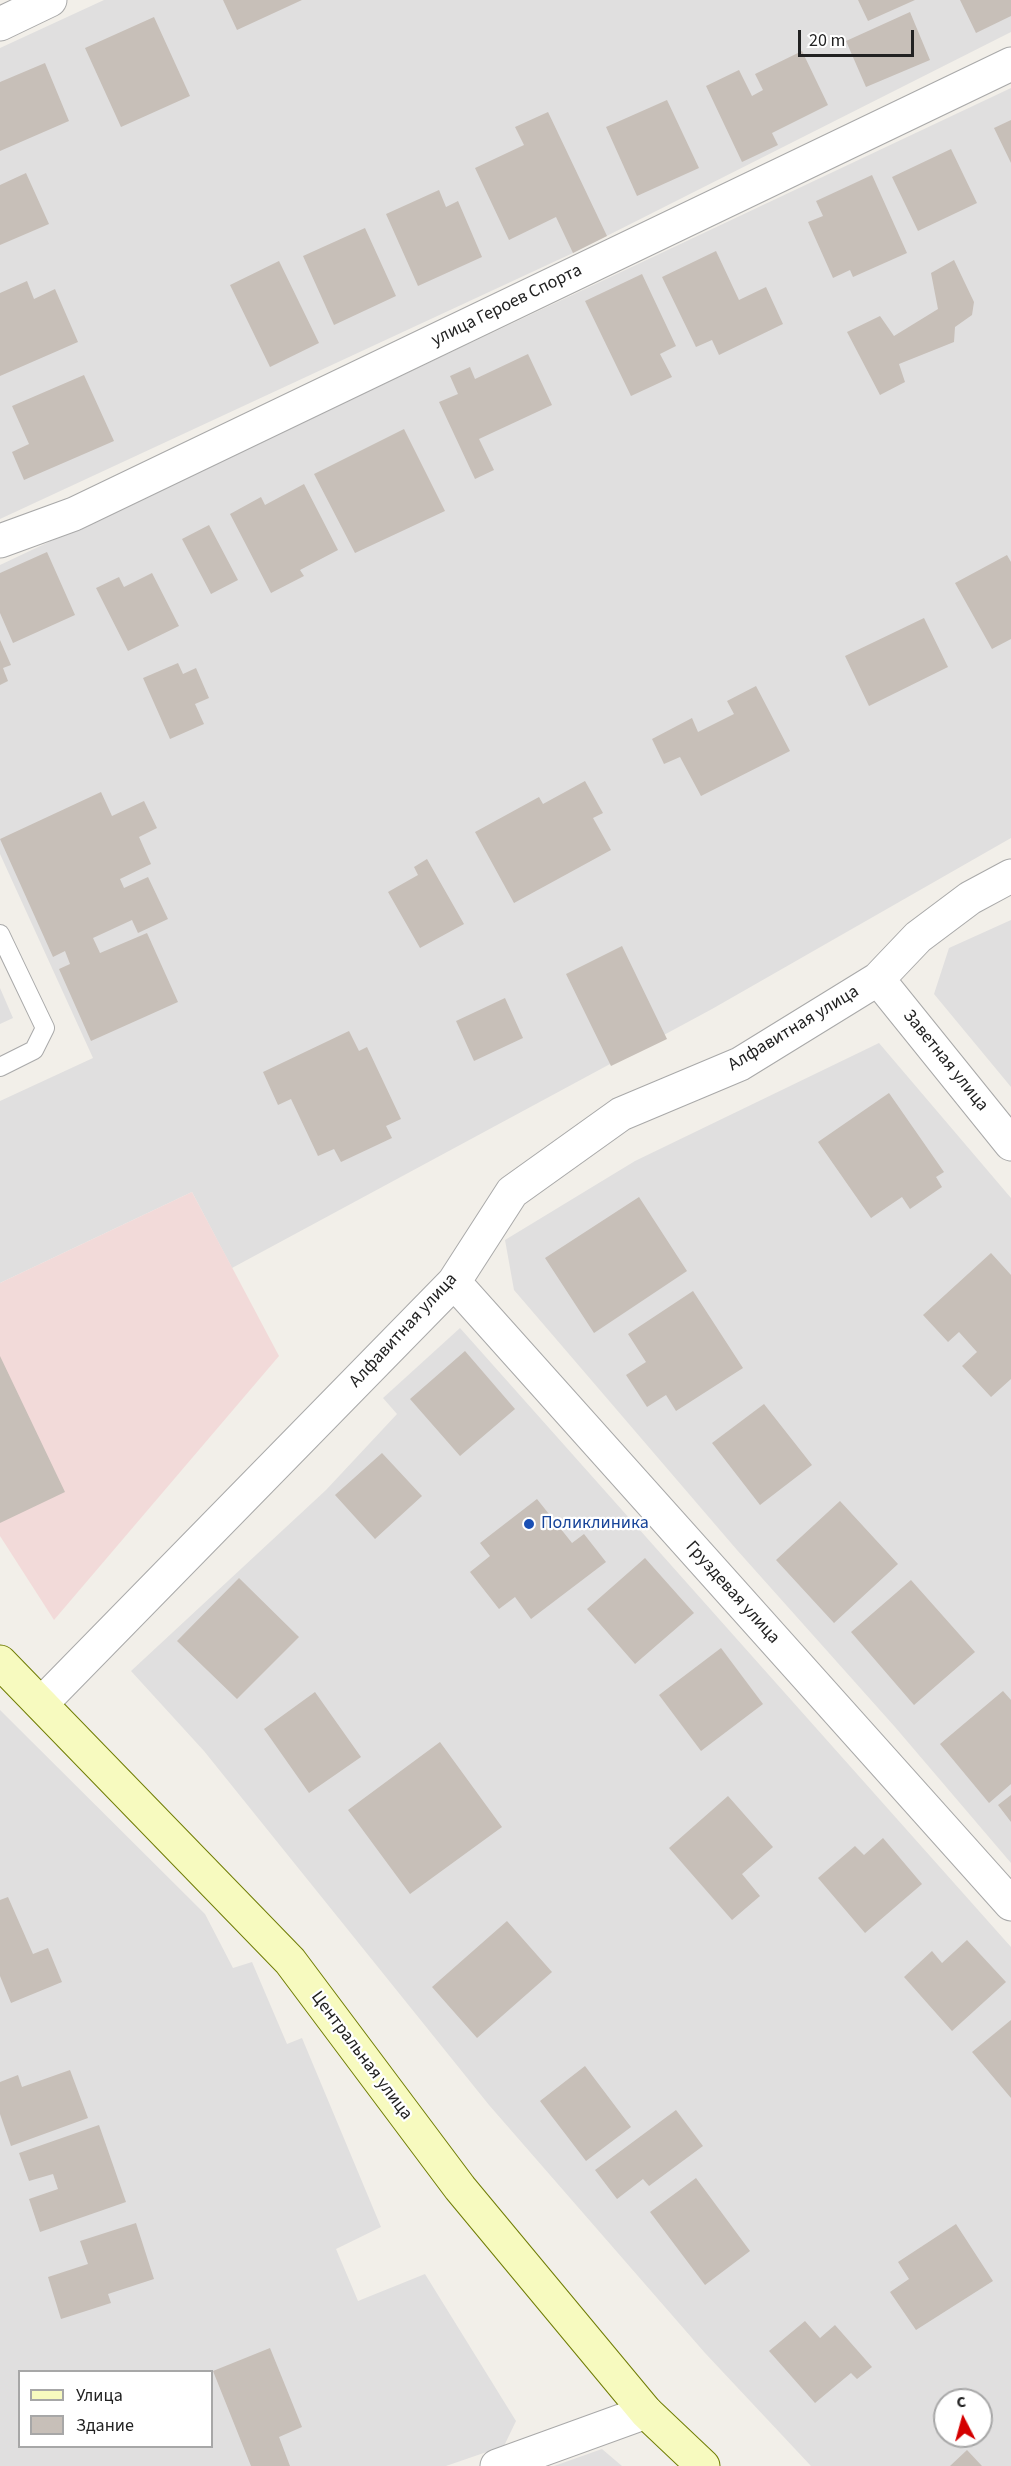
<!DOCTYPE html>
<meta charset="utf-8">
<style>
body{margin:0}
#map{position:relative;width:1011px;height:2466px;overflow:hidden;background:#f2efe9;font-family:"Source Sans 3",sans-serif}
canvas{display:block}
.legend{position:absolute;left:18px;top:2370px;width:195px;height:78px;box-sizing:border-box;background:#fff;border:2px solid #a7a7a7;margin:0;padding:8px 10px;list-style:none;font-size:18px;color:#222}
.legend li{display:flex;align-items:center;gap:12px;height:30px}
.legend b{width:30px;border:2px solid #a7a7a7}
.north{position:absolute;left:933px;top:2388px;width:60px;height:60px;box-sizing:border-box;background:#fff;border:2px solid #a7a7a7;border-radius:50%;rotate:354deg;font-size:16px;font-weight:700;line-height:24px;text-align:center;color:#222}
.north::after{content:'';display:block;margin:auto;width:21px;height:27px;background:#d40000;clip-path:polygon(50% 0,100% 100%,50% 72%,0 100%)}
.scale{position:absolute;left:798px;top:30px;width:116px;height:27px;box-sizing:border-box;border:3px solid #222;border-top:0;padding-left:8px;font-size:18px;line-height:21px;white-space:nowrap;color:#222;-webkit-text-stroke:4px #fff;paint-order:stroke}
</style>
<div id="map">
<canvas width="1011" height="2466"></canvas>
<ul class="legend">
<li><b style="height:8px;background:#f7fabf"></b>Улица</li>
<li><b style="height:16px;background:#c7bfb8"></b>Здание</li>
</ul>
<div class="north">С</div>
<div class="scale">20 m</div>
</div>
<script>
const ctx = document.querySelector('canvas').getContext('2d');
ctx.lineJoin = 'round';
function fill(path, color) {
  ctx.fillStyle = color;
  ctx.fill(path, 'evenodd');
}
function trace(path, color, width, dash) {
  ctx.strokeStyle = color;
  ctx.lineWidth = width;
  ctx.lineCap = dash ? 'butt' : 'round';
  ctx.setLineDash(dash || []);
  ctx.stroke(path);
}
function label(font, color, halo, rows, align = 'center') {
  ctx.font = font + ' "Source Sans 3",sans-serif';
  ctx.lineWidth = 4.5;
  ctx.setLineDash([]);
  ctx.textBaseline = 'middle';
  ctx.strokeStyle = halo;
  ctx.fillStyle = color;
  for (const [text, x, y, turn = 0] of rows) {
    ctx.save();
    ctx.translate(x, y);
    ctx.rotate((+turn || 0) * Math.PI / 180);
    ctx.textAlign = isNaN(turn) ? turn : align;
    if (halo) ctx.strokeText(text, 0, 0);
    ctx.fillText(text, 0, 0);
    ctx.restore();
  }
}
fill(new Path2D(`
 M104,0h907v32l-438,221 -573,266v-471z
 M1011,88v750l-299,171 -480,259 -40,-76 -192,91v-182l93,-43 -93,-204v-289z
 M1011,920v167l-77,-93 15,-46z
 M0,988l13,30 -13,6z
 M879,1043l132,155v665l-116,-136 -158,-177 -223,-260 -9,-50 130,-79z
 M460,1328l551,619v519h-200l-106,-113 -216,-248 -285,-354 -73,-80 195,-181 71,-76 -14,-16zM945,2400h36v36h-36z
 M0,1710l205,204 28,54 19,-6 35,82 15,-6 79,189 -45,22 22,52 67,-27 91,147 -12,25 -58,20h-446zM20,2372h192v74h-192z
 M602,2449l20,17h-68z`), '#e0dfdf');
fill(new Path2D(`
 M192,1192l87,164 -225,264 -54,-84v-253z`), '#f2dad9');
fill(new Path2D(`
 M223,0h79l-65,30z
 M858,0h57l-47,21z
 M960,0h51v16l-35,17z
 M910,12l20,48 -64,27 -20,-46z
 M154,17l36,79 -69,31 -36,-79z
 M802,51l26,54 -56,28 6,12 -36,17 -36,-76 33,-16 13,26 11,-6 -8,-16z
 M45,63l24,58 -69,30v-69z
 M667,100l32,68 -62,28 -31,-69z
 M548,112l59,124 -34,17 -17,-36 -47,23 -34,-72 49,-23 -9,-18z
 M1011,120v43l-17,-35z
 M951,149l26,54 -59,28 -26,-54z
 M26,173l23,51 -49,21v-60z
 M872,175l35,78 -54,24 -3,-7 -17,8 -25,-56 15,-6 -7,-15z
 M439,190l7,17 12,-6 24,56 -64,29 -32,-72z
 M365,228l31,68 -62,29 -31,-69z
 M716,251l23,49 27,-13 17,37 -64,31 -7,-15 -16,7 -34,-70z
 M954,260l20,42 -2,13 -17,12 -1,15 -55,22 6,18 -25,13 -33,-63 33,-16 14,20 44,-27 -7,-36z
 M279,261l40,82 -49,24 -40,-82z
 M642,274l34,72 -16,8 12,23 -41,19 -46,-95z
 M27,281l7,18 21,-10 23,53 -78,34v-83z
 M528,354l24,51 -73,34 15,31 -19,9 -36,-77 19,-8 -8,-18 20,-9 5,12z
 M84,375l30,66 -90,39 -12,-28 17,-8 -17,-38z
 M404,429l41,82 -90,42 -41,-79z
 M304,484l34,66 -38,20 4,6 -33,17 -41,-79 31,-17 4,8z
 M209,525l29,55 -27,14 -29,-55z
 M47,552l28,63 -62,28 -13,-30v-40z
 M1007,555l4,7v77l-19,10 -37,-66z
 M152,573l27,53 -51,25 -32,-63 23,-11 5,10z
 M924,618l24,49 -79,39 -24,-50z
 M0,640l11,25 -8,3 5,13 -8,4z
 M178,663l5,11 13,-6 13,30 -14,6 9,20 -34,15 -27,-61z
 M756,686l34,65 -89,45 -21,-39 -16,7 -12,-25 40,-21 6,14 36,-18 -7,-13z
 M585,781l18,32 -10,5 18,32 -97,53 -39,-71 64,-35 4,7z
 M101,792l11,24 32,-15 13,27 -18,9 12,27 -31,15 4,9 24,-11 20,42 -30,14 -6,-13 -39,18 7,15 47,-20 31,69 -87,39 -32,-72 11,-5 -5,-13 -12,6 -53,-118z
 M427,859l37,65 -44,24 -32,-56 30,-17 -4,-8z
 M622,946l45,93 -56,27 -45,-92z
 M505,998l18,40 -49,23 -18,-40z
 M349,1031l10,20 8,-4 34,72 -15,7 6,12 -51,24 -7,-13 -16,7 -27,-57 -13,6 -15,-33z
 M889,1093l55,79 -8,5 6,10 -32,22 -8,-12 -31,21 -53,-76z
 M639,1197l48,74 -93,62 -49,-75z
 M991,1253l20,22v104l-20,18 -29,-31 15,-14 -18,-20 -11,10 -25,-27z
 M693,1291l50,77 -67,43 -10,-16 -19,12 -21,-32 20,-13 -18,-28z
 M465,1351l50,58 -55,47 -50,-57z
 M0,1356l65,136 -65,31z
 M764,1404l48,61 -52,40 -48,-62z
 M382,1453l40,43 -47,43 -40,-44z
 M537,1499l35,44 12,-9 22,28 -75,57 -16,-22 -16,12 -29,-37 20,-16 -10,-13z
 M840,1501l58,63 -64,59 -58,-63z
 M645,1558l49,55 -59,51 -48,-55z
 M239,1578l60,59 -62,62 -60,-58z
 M911,1580l64,72 -61,53 -63,-73z
 M721,1648l42,56 -62,47 -42,-56z
 M1003,1691l8,9v84l-22,19 -49,-59z
 M315,1692l46,65 -52,36 -45,-64z
 M440,1742l62,85 -92,67 -62,-84z
 M1011,1795v27l-13,-17z
 M728,1796l45,51 -31,27 18,22 -28,24 -63,-72z
 M883,1838l39,46 -57,49 -47,-55 37,-32 9,9z
 M8,1897l25,57 15,-6 14,34 -51,21 -11,-27v-76z
 M507,1921l45,51 -75,66 -45,-51z
 M967,1940l39,42 -54,49 -48,-54 28,-26 10,12z
 M1011,2020v78l-39,-46z
 M585,2066l46,61 -45,34 -46,-60z
 M70,2070l18,48 -77,28 -11,-32v-32l18,-7 4,12z
 M676,2110l27,36 -54,40 -6,-7 -26,20 -22,-29z
 M99,2125l27,77 -86,30 -11,-33 29,-10 -5,-15 -24,7 -10,-28z
 M696,2178l54,73 -45,34 -55,-73z
 M136,2223l18,56 -46,15 3,9 -50,16 -13,-42 40,-13 -8,-23z
 M956,2224l37,57 -77,49 -26,-38 19,-13 -11,-17z
 M805,2321l15,17 15,-13 37,42 -15,12 -6,-6 -36,30 -46,-52z
 M270,2348l32,79 -23,10 11,29h-39l-38,-95z
 M967,2450l15,16h-32z`), '#c7bfb8');
const lane = new Path2D(`
 M0,934l45,94 -11,22 -34,17`);
const street = new Path2D(`
 M0,24l50,-24
 M0,541l74,-27 937,-450
 M878,979l133,165
 M454,1282l557,622
 M42,1703l412,-421 58,-90 109,-78 119,-50 138,-85 40,-42 52,-39 41,-22
 M497,2466l149,-54`);
const secondary = new Path2D(`
 M0,1662l290,299 170,227 186,224 57,54`);
trace(lane, '#a9a9a9', 20);
trace(street, '#a9a9a9', 35);
trace(secondary, '#707d05', 35);
trace(lane, '#fff', 18);
trace(street, '#fff', 33);
trace(secondary, '#f7fabf', 33);
for (const [x, y, r, color] of [
 [529,1524,6,"#1a4fb4"]
]) {
  const dot = new Path2D();
  dot.arc(x, y, r, 0, 2 * Math.PI);
  ctx.fillStyle = color;
  ctx.fill(dot);
  trace(dot, '#fff', 2);
}
label('18px', '#222', '#fff', [
 ["улица Героев Спорта",507,306,-26],
 ["Алфавитная улица",794,1029,-31],
 ["Заветная улица",945,1061,51],
 ["Алфавитная улица",404,1331,-47],
 ["Груздевая улица",732,1593,48],
 ["Центральная улица",361,2056,53]
]);
label('18px', '#164399', '#fff', [
 ["Поликлиника",541,1524]
], 'left');
</script>
